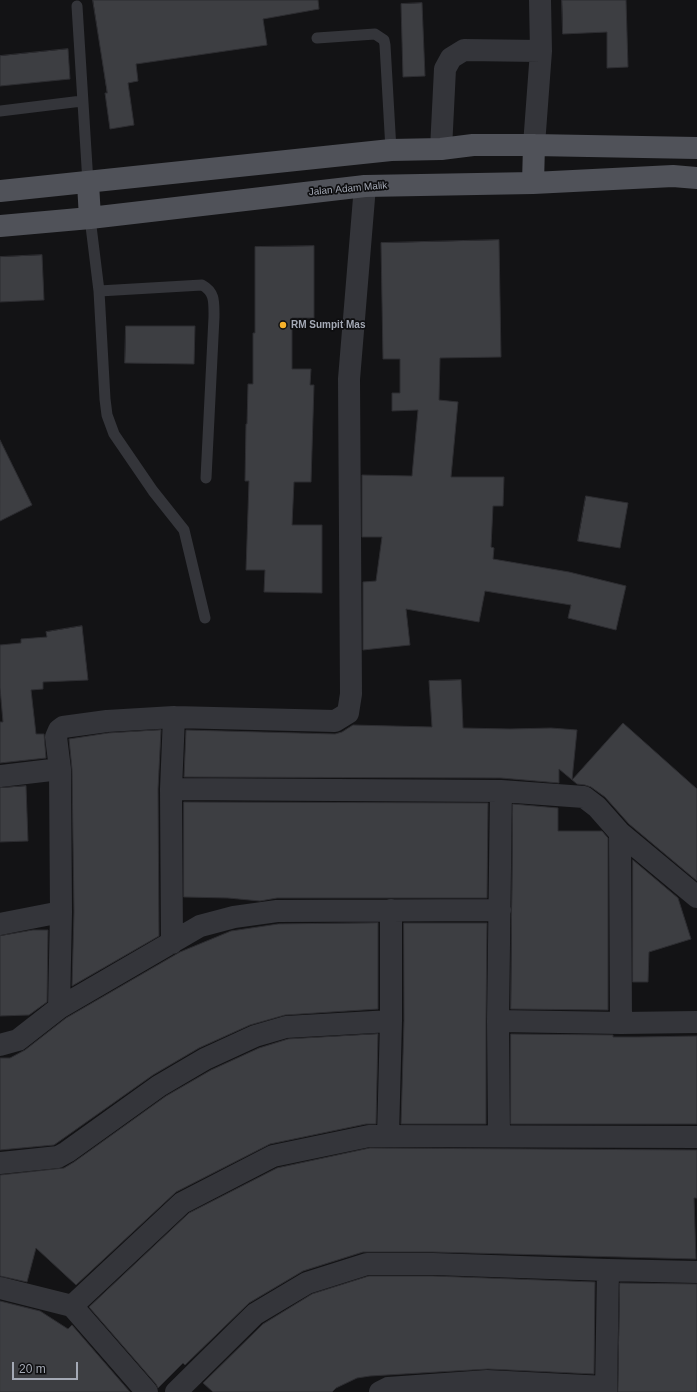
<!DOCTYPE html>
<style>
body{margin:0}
#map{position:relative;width:697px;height:1392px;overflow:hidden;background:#131315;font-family:Arial,sans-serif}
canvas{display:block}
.scale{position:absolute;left:12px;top:1362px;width:66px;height:18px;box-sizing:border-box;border:2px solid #a4a9b5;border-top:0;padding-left:5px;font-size:12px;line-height:14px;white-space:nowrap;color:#a4a9b5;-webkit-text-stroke:3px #0e0e10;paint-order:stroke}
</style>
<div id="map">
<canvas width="697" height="1392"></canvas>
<div class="scale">20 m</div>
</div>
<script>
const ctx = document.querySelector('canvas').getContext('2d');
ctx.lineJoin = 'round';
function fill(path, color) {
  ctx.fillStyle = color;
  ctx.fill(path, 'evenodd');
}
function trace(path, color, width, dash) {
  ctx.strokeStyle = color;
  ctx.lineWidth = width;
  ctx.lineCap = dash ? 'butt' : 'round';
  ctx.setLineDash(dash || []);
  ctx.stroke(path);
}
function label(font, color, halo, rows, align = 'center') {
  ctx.font = font + ' Arial,sans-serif';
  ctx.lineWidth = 3.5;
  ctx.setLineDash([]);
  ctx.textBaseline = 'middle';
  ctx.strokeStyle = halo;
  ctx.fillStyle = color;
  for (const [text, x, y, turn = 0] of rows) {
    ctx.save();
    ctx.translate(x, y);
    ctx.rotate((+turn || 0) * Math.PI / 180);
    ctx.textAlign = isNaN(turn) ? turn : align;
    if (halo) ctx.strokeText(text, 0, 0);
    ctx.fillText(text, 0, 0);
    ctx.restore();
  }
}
const building = new Path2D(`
 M93,0h225l1,9 -56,10 4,26 -131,19 2,17 -10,2 6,42 -24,4 -5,-36h2z
 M562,0h64l2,67 -21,1v-36l-44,2z
 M422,3l3,73 -22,1 -2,-73z
 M68,49l2,30 -70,7v-30z
 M499,240l2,117 -61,1 -1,42 19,2 -7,75h53l-1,29h-10l-2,41 3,1 -1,11 76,13 57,14 -10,44 -48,-12 3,-13 -86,-14 -6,31 -73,-13 4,36 -47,5v-68l13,-1 6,-44h-20v-62l50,1 6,-66 -26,1v-18h8v-34h-17l-2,-116z
 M314,246v72h-22v51h19l-1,16h4l-3,97h-17l-2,43h30v68l-58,-1 1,-22h-19l3,-89h-4l1,-57h1l1,-40h5v-51h2v-86z
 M42,255l2,45 -44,2v-45z
 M126,326h69l-1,38 -69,-1z
 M0,440l32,65 -32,16z
 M586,496l42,7 -8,45 -42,-7z
 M82,626l6,54 -45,2v7l-12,1 5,44h8l2,24 -46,5v-41h3l-3,-34v-43l21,-2v-4l26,-2 -1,-5z
 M461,680l2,48 47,1 41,-1 26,2 -5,50 51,-57 74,66v92l-68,-57 -24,-27 -14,-10 -6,-2 -8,-1 -18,-15v14l-58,-5 -317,-1 2,-47 149,4 7,-2 11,-7 79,2 -3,-46z
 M161,730l-3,59 1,147 -87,50 2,-74 -2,-143 -3,-30 39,-6z
 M26,786l2,55 -28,1v-54z
 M184,802l304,1 -1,95h-210l-17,3 -32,-3 -44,-1z
 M513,804l45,4v23h44l6,7v172l-97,-1z
 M633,860l45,38 13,41 -42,13 -1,30h-15z
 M378,923v86l-93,6 -35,10 -51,23 -46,27 -99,70 -54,5v-92h10l15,-8 41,-32 114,-66 51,-21 47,-7z
 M404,923h83l-1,98v103h-85l3,-103z
 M33,930h15l-1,72 -18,13 -29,1v-80z
 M378,1034l-2,90h-10l-96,20 -94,48 -100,93 -40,-37 -9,34 -27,-6v-101l64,-7 10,-6 92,-66 45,-26 48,-22 29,-9z
 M511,1034l102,1v2h24l60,-1v88h-186z
 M370,1148l327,2v48h-3l2,61 -263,-7h-70l-60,19 -54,32 -64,62 -2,-2 -25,25 -2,-4 -67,-77 100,-94 88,-45z
 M369,1276h64l162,6 -1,92 -106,-5 -118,7 -13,2 -21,10 -4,4h-119l-10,-9 60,-59 49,-30z
 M620,1283l77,1v108h-79z
 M0,1301l40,10 28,18 4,-4 58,67h-130z`);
fill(building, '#3d3e42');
trace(building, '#2d2d31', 1);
trace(new Path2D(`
 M77,6l11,177
 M317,38l58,-4 9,6 1,5 6,105
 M0,111l82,-10
 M90,218l9,73 6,108 2,16 7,19 39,57 31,39 21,88
 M99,291l103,-6c13,7 12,17 12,32l-8,161`), '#34353a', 11);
trace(new Path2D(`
 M540,0l1,51
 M441,149l4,-80 6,-11 13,-8 77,1 -7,94
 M0,776l60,-7
 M171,789l330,2 83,6 13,10 23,26 77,64
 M620,833l1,190
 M0,924l61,-12
 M172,943l-1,-154 3,-72
 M59,1008l2,-96 -1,-143 -4,-32 3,-7 4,-3 44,-6 67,-4 161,4 13,-8 3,-19 -2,-315 16,-193
 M498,1021l123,2 76,-1
 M0,1045l18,-5 41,-32 141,-82 34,-9 43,-6 223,-1
 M388,1136l3,-115
 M499,1136l-1,-115 3,-230
 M0,1163l58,-6 9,-5 92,-66 46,-27 50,-23 31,-9 105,-6v-111
 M0,1288l72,18 75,86
 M72,1306l110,-103 91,-47 96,-20 328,1
 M176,1392l79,-78 52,-31 60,-19h66l175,6 89,2
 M380,1392l8,-4 99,-7 119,6
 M606,1392l2,-122`), '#34353a', 22);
trace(new Path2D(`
 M88,183l2,35
 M533,183l1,-38
 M0,191l391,-41 50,-1 32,-4h61l163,3
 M0,226l90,-8 275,-32 168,-3 140,-7 24,2`), '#505259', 22);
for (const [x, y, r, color] of [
 [283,325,4,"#f6b12a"]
]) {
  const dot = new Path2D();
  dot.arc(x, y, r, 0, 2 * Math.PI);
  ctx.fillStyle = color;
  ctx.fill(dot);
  trace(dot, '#0e0e10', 1.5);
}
label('10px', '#a4a9b5', '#0e0e10', [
 ["Jalan Adam Malik",348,189,-5]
]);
label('bold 10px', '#a4a9b5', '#0e0e10', [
 ["RM Sumpit Mas",291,325]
], 'left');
</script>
